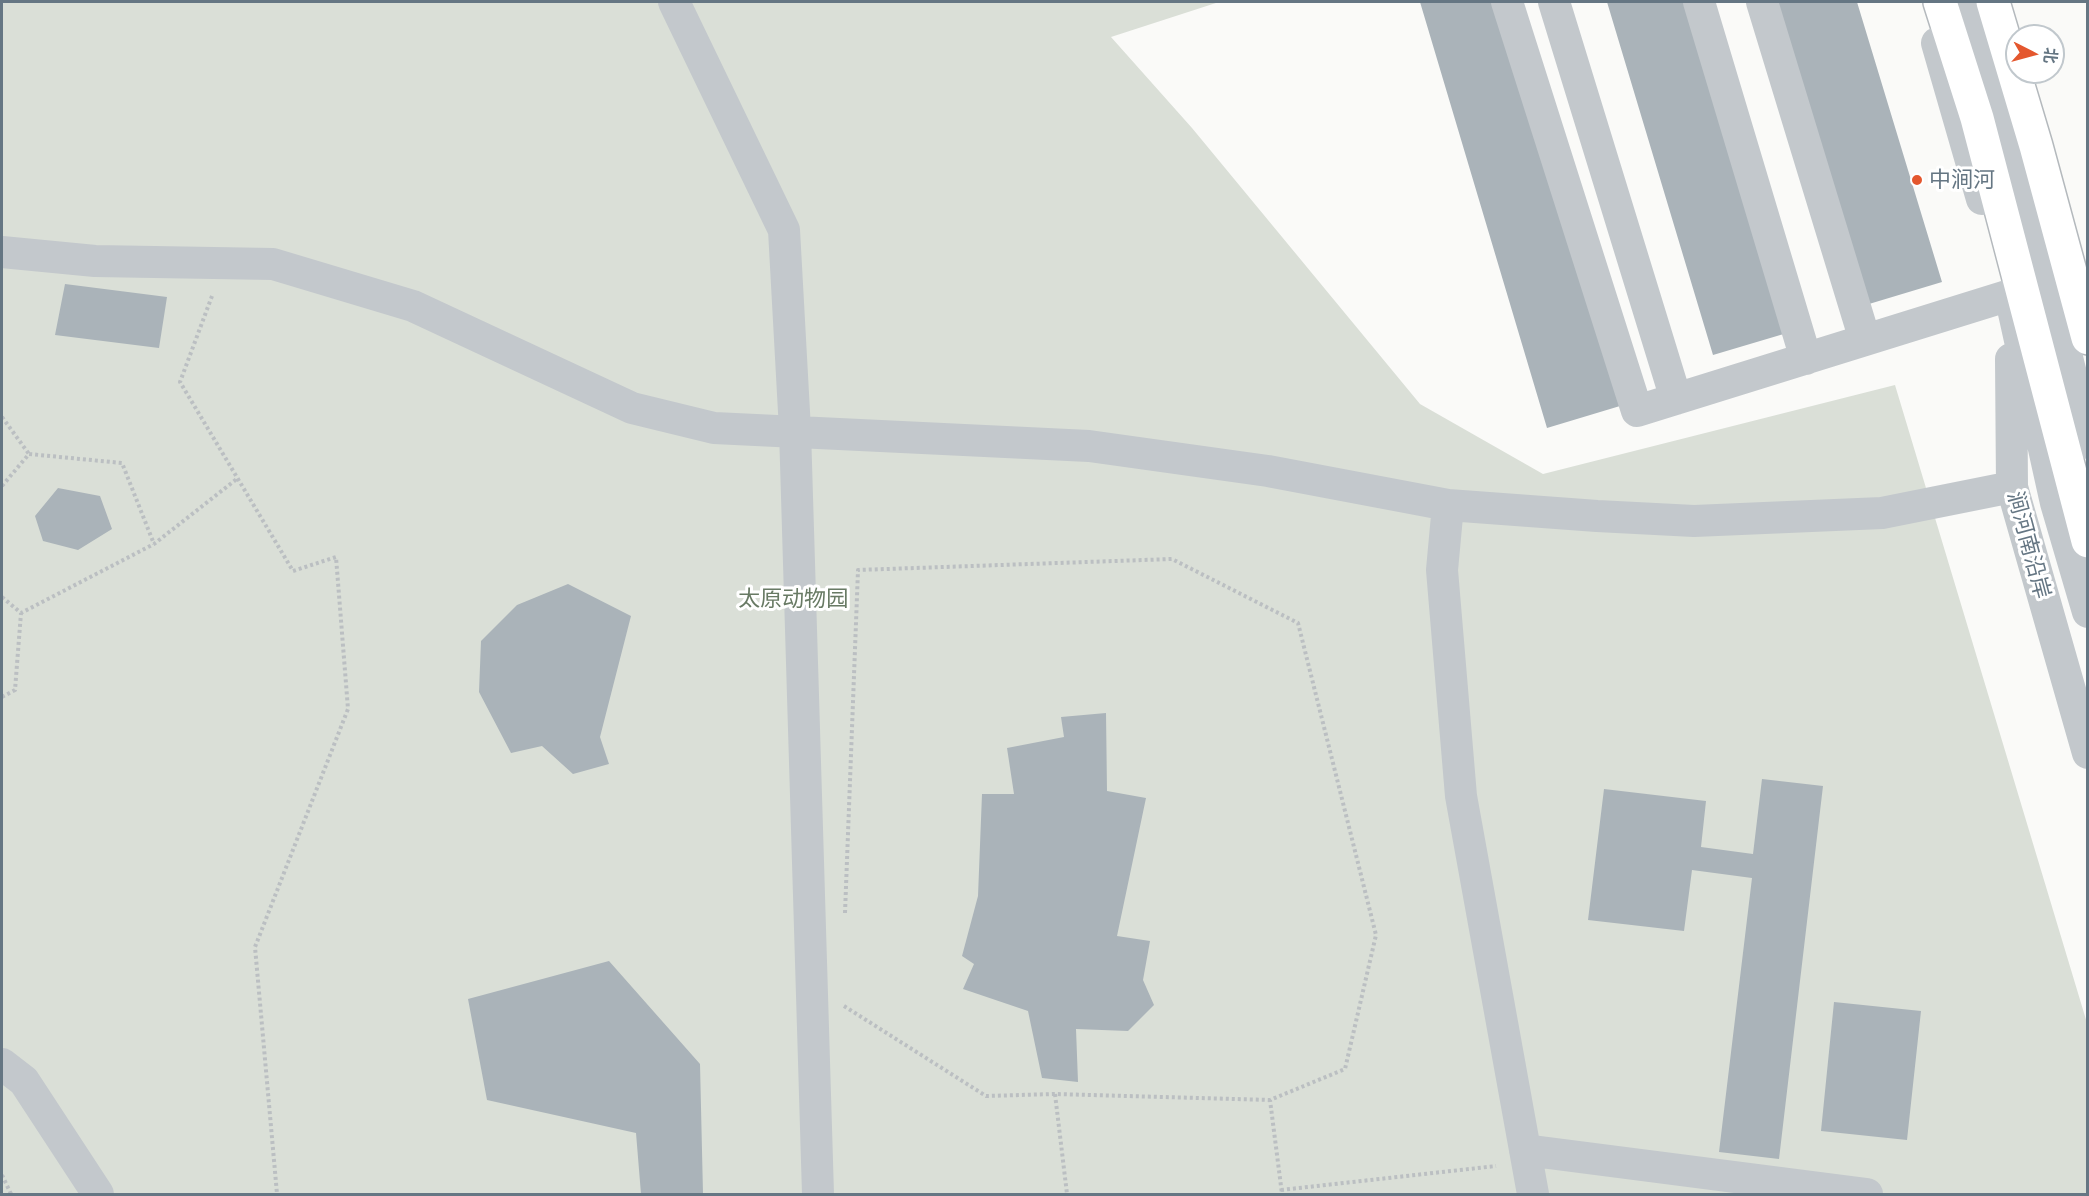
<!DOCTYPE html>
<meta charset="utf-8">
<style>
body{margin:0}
#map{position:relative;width:2089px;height:1196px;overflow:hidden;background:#fafaf8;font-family:"Exo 2","Noto Sans SC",sans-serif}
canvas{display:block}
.frame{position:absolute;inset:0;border:3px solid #657683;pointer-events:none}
.north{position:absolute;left:2005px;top:24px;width:60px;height:60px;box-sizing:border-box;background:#fff;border:2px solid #c1c8cd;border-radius:50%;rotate:96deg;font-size:16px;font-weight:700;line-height:24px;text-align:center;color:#657683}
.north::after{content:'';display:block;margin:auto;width:21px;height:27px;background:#e4572e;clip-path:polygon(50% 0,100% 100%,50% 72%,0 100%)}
</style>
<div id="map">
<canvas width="2089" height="1196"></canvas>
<div class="frame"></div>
<div class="north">北</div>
</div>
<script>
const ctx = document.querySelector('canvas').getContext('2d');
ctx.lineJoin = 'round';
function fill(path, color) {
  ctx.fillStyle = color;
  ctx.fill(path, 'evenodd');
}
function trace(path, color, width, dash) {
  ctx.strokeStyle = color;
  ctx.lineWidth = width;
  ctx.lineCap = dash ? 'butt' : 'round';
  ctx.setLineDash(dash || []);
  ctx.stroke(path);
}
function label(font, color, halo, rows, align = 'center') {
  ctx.font = font + ' "Exo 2","Noto Sans SC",sans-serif';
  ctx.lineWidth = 6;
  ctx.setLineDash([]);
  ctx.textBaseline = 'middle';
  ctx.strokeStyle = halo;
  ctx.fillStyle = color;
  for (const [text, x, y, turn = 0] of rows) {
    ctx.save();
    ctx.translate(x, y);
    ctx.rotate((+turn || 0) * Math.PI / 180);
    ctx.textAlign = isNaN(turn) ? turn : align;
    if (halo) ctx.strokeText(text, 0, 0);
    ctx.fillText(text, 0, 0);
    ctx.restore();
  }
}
fill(new Path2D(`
 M2,2h1217l-108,35 81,91 228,276 123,70 352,-89 192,638v171h-2085z`), '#dadfd7');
fill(new Path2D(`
 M1420,2h79l121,404 -73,22z
 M1607,2h80l100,331 -74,22z
 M1777,2h80l85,280 -73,22z
 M65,284l102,13 -8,51 -104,-13z
 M58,488l42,8 12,33 -34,21 -35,-9 -8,-25z
 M568,584l63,32 -31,121 9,27 -36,10 -31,-28 -31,7 -32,-61 2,-51 36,-36z
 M1106,713l1,78 39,7 -29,138 33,5 -7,39 11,25 -26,26 -52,-2 2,53 -36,-4 -14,-67 -65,-22 11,-25 -12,-8 16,-60 4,-102h32l-7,-46 57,-11 -3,-20z
 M1762,779l61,7 -44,373 -60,-7 33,-274 -60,-8 -8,61 -96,-11 16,-131 102,12 -5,46 52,7z
 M609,961l91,103 3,130h-62l-5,-61 -149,-33 -19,-101z
 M1834,1002l87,9 -14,129 -86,-9z`), '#aab3b9');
const highway = new Path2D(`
 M1940,2l37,116 111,423
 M1993,2l43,144 52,192`);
trace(highway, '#b4b9bd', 36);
trace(new Path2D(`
 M212,296l-32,86 113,189 43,-14 12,152 -93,238 22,247
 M2,417l27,37
 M2,486l27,-32 93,9 32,81
 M2,597l19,16 133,-69 84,-66
 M2,697l13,-7 6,-77
 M845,913l13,-343 314,-11 126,64 78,312 -31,134 -75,31 12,94
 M844,1006l142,90 69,-2 215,6
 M1055,1094l12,100
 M2,1175l9,19
 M1281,1190l215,-24`), '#bbbfc2', 4, [3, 3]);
trace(new Path2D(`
 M674,2l110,228 11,200 23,764
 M1507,2l130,409 373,-116 46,208 32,109
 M1554,2l122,397
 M1699,2l107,357
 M1762,2l103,338
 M1974,2l31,103 83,338
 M1937,43l45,156
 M2,252l93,9 178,3 140,42 219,102 82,20 375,18 179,25 180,34 149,11 97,5 188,-8 130,-26
 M2011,359l1,128 76,266
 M1448,505l-6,65 19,226 72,398
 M2,1064l22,17 74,113
 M1525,1150l342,44`), '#c3c8cc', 32);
trace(highway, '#fff', 33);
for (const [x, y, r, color] of [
 [1917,180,6,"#e4572e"]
]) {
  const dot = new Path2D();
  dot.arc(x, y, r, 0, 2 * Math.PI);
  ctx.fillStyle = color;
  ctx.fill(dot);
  trace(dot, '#fff', 2);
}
label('22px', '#657683', '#fff', [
 ["中涧河",1929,180]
], 'left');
label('22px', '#657683', '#fff', [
 ["涧河南沿岸",2029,545,75]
]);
label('22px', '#687a64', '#fff', [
 ["太原动物园",793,599]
]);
</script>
